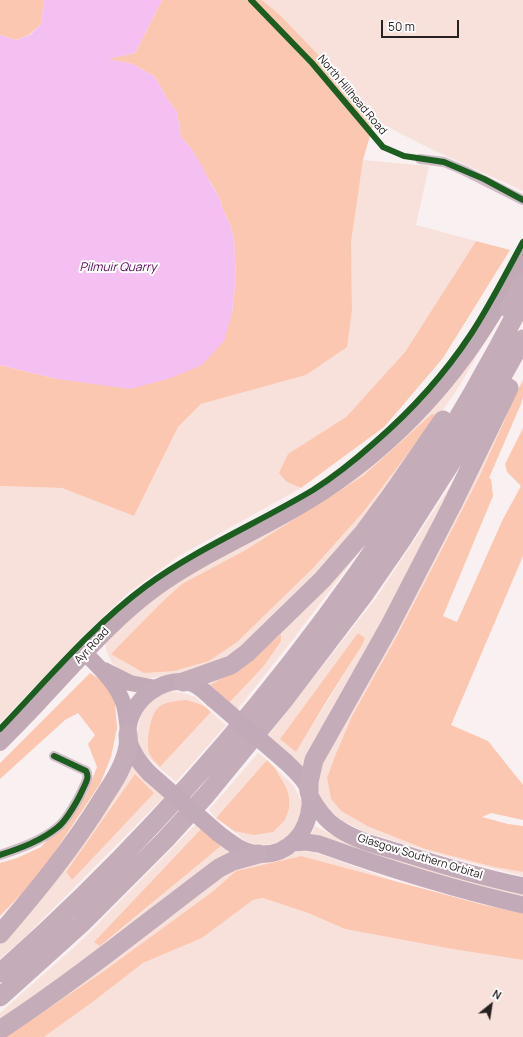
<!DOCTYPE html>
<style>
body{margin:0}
#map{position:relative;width:523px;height:1037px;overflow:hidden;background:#f9f0f2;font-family:Manrope,sans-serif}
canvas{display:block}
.north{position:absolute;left:471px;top:985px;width:40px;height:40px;-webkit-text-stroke:3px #fff;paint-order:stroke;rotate:30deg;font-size:11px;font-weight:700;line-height:16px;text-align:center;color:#282122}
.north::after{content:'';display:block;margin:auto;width:14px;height:18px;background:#282122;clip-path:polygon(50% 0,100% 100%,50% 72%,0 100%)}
.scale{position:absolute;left:381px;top:20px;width:78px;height:18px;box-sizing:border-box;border:2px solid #282122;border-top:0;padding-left:5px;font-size:12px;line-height:14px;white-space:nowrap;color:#282122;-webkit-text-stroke:3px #fff;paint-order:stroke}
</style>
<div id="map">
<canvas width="523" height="1037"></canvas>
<div class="north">N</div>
<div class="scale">50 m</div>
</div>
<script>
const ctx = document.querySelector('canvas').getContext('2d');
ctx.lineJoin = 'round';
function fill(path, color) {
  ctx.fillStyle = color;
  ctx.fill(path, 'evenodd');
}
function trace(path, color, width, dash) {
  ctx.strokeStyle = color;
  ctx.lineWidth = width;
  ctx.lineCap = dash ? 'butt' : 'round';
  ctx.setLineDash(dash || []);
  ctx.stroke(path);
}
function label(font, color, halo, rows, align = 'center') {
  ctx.font = font + ' Manrope,sans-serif';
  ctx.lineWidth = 4;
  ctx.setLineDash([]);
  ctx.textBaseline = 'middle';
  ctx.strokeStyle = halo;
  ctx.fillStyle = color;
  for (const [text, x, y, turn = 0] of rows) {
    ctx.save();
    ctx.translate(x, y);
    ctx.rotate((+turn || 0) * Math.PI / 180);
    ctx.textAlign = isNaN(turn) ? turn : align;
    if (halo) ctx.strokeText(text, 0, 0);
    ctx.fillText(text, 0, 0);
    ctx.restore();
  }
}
fill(new Path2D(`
 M262,0h261v191l-92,-42 -47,-24 -104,-110z
 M363,160l66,6 -13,59 60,16 -71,111 -59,65 -58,37 -1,28 14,6 -122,68 -51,37 -46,44 -82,86v-237l62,2 72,28 44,-89 23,-23 105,-29 46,-65 -1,-67z
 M487,338l-30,52 -73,102 -53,66 -67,67 -29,26 -19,11 -35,13 -19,1 -11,2h-12l-10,-3 -10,-6 -7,-6 -6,-12v-9l3,-8 76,-60 125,-68z
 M508,409l-2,8 -26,58 -37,72 -44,85 -47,84 -17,40 -8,22 4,21 10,12 26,15 58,23 69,18 29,5v4l-78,-20 -80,-24 -23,-11 -17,-16 -7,-11 -3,-11 2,-11z
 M461,470l-15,35 -9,7 -28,59 -32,59 -47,81 -19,39 -8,18 -36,-31 109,-139zM358,633l3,14 -65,105z
 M362,548l-71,94 -54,68 -8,-7 34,-36 18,-33 -35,30 -36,21 -6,-4z
 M169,691l14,2 13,4 7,8 -16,-5 -27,67 51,-55 15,13 -50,57c-10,-9 -27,-22 -34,-32 -11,-15 0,-47 15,-55 4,-2 9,-3 12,-4z
 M258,753l9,7 -51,58 -7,-8z
 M129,762l35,35 -139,140 -25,22v-14l23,-25zM82,850l-10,30 -6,-8z
 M275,768l19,18 7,15v13l-4,15 -11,11 -20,5 -15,1 -27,-23 10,8 39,1 11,-12 5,-11 -3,-22z
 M196,824l5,5 -107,113 7,4 120,-100 12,6 -233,170v-9l81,-72z
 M315,826l15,8 46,18 147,40v6l-109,-29 -102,-35z
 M299,851l15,1 81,29 -94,-25 -65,15 -24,21 -108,79 -98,66 225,-172 44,-5z
 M263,898l45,15 37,16 107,20 71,11v77h-479l50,-36 49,-38 59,-25 51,-38z`), '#f7e1da');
fill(new Path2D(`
 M0,0h44l-3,24 -12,11 -13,5 -16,-5z
 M162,0h100l18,15 96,100 -13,45 -12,83 1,67 -5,37 -41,28 -105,29 -23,23 -44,89 -72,-28 -62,-2v-121l57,14 175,-66 4,-34 -2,-41 -5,-16 -5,-10 -5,-15 -29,-50 -9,-10 -4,-25 -11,-15 -11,-20 -22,-13 -26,-5 28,-6z
 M476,241l34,9 -67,108 -59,69 -83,61 -14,-6 -8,-9 9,-19 58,-37 59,-65z
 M523,380v17l-2,7 -32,74 2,1 2,17 -50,120 14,6 46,-103 18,-33 -14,-14 -2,-8 18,-36v128l-72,169 37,16 35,44v35l-32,-7 -9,4 26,7 15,2v46l-29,-5 -69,-18 -58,-23 -26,-15 -10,-12 -4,-21 8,-22 17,-40 47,-84 44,-85 37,-72 26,-58 2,-8z
 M432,414l5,1 -73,96 -51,57 -76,74 -28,19 -35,10 -30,2 -33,-19 50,-51 21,-19 62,-33 119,-75z
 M358,633l7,5 -4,9 -32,50 -33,55 -16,-13z
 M281,634v7l-18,26 -34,36 -19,-18 36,-21z
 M90,673l18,12 7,18 2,25 -6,29 -11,27 -62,93 -38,39v-53l17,-5 24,-11 45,-52 11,-28 -9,-23 7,-9 -17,-22 -13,7 -65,59v-16z
 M187,700l16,5 8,7 -51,55c-3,-4 -8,-8 -10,-12 -5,-9 0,-39 7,-46 7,-8 20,-8 30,-9z
 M267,760l8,8 11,19 3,10v12l-4,11 -12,12 -19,3 -20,-4 -18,-13z
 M135,774l19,19 -82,87 -6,-8z
 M201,829l20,17 -121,100 -6,-4z
 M301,856l183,49 39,8v47l-71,-11 -107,-20 -37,-16 -45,-15 -10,2 -51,38 -59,25 -49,38 -50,36h-38l98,-66 108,-79 24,-21z`), '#fcc7b1');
fill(new Path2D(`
 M44,0h118l-27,53 -27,6 25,5 22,13 11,20 11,15 4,25 9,10 11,17 10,20 8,13 5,15 5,10 5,16 2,41 -4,34 -8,28 -22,24 -34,14 -38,10 -73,-10 -57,-14v-330l16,5 14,-5 11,-11z`), '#f3c0f1');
trace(new Path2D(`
 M420,159l24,3 19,8 60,30
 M0,855c21,-7 41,-14 58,-28 8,-6 20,-27 24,-36 3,-7 8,-13 4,-20l-32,-15`), '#d0bcc6', 10);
trace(new Path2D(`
 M85,653c15,15 32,31 39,52 2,8 3,17 4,25
 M104,670l26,13 26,5
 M0,743c16,-16 33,-33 48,-50 34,-36 66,-74 107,-104 48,-35 104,-57 154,-88 76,-47 139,-112 185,-188 10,-18 20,-37 29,-55`), '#c2a9b6', 16);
trace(new Path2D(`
 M149,773c-10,-11 -22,-26 -21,-42 1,-30 34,-56 63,-48 9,3 15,10 22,16
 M309,794c7,13 15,25 27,33 18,13 42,19 63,25 41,13 82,25 124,34
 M219,834c12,9 24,19 40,20 29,2 49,-21 51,-49 0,-7 0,-14 -4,-21 -5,-8 -13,-15 -20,-22
 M293,843l13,-1 13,2c67,24 134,45 204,61`), '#c3aab8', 17);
trace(new Path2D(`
 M509,309l14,-27
 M183,682l48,-17 16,-12 75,-73 42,-48 28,-38 51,-74
 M309,792v-10l5,-22 75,-133 63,-122 57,-117
 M0,934c37,-43 73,-87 103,-136 10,-15 22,-33 25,-52 1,-4 0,-8 0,-12
 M0,973c212,-188 394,-421 523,-673
 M0,997l81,-73 84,-84 41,-45 78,-95 79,-104 40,-58 69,-108 51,-91
 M0,1030c76,-50 146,-107 219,-162l14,-7 25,-7`), '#c4acb9', 19);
trace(new Path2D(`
 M213,699l73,63
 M149,773l70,61`), '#c3aab8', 17);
trace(new Path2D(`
 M251,0l61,63 71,84 21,9 40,6 40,17 39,21
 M0,729c46,-48 92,-103 146,-143 52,-38 112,-63 167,-96 22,-14 42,-30 61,-47 37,-32 70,-68 97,-109 19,-29 35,-61 52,-92
 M0,855c21,-7 41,-14 58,-28 8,-6 20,-27 24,-36 3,-7 8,-13 4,-20l-32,-15`), '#1b5e20', 6);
label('11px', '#282122', '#fff', [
 ["North Hillhead Road",352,95,50],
 ["Ayr Road",92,646,-47],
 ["Glasgow Southern Orbital",420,857,17]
]);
label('italic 12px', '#5a025b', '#fff', [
 ["Pilmuir Quarry",118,268]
]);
</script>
